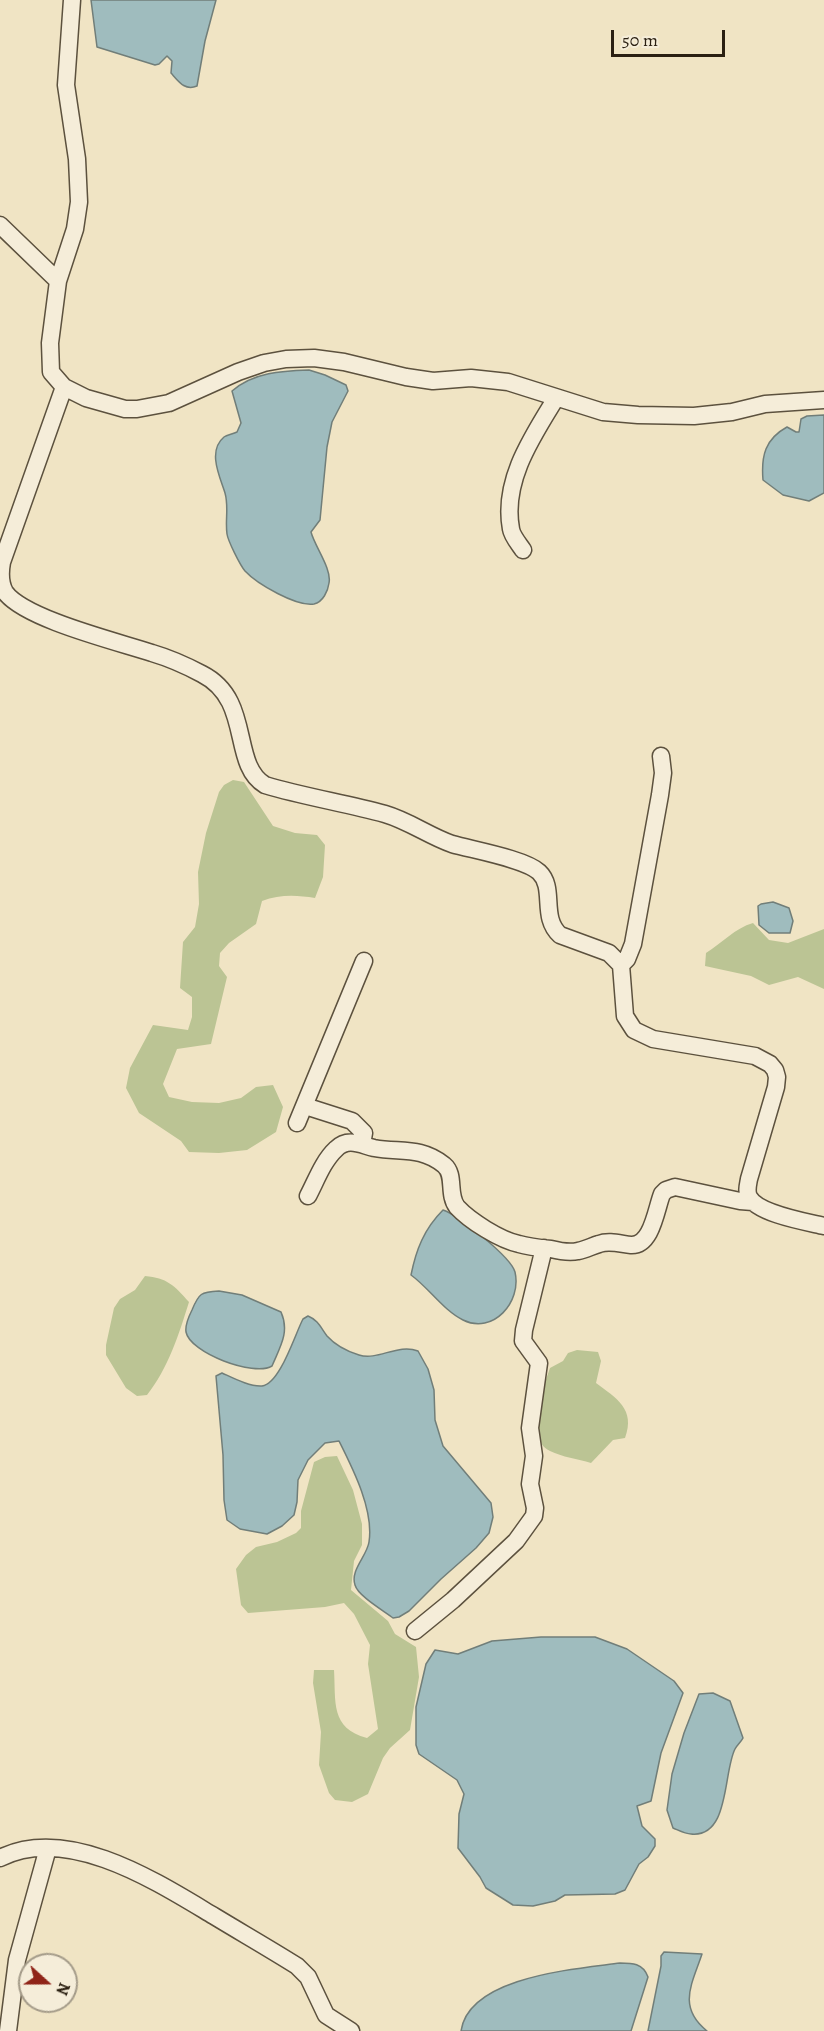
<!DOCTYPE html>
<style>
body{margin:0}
#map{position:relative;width:824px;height:2031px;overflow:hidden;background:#f0e4c4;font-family:Alegreya,serif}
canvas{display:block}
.north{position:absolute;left:18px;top:1953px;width:60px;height:60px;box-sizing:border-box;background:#f5edd9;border:2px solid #a49b89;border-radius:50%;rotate:111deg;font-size:16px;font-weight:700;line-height:24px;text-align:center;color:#2b2012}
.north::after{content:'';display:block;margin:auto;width:21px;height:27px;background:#8f2418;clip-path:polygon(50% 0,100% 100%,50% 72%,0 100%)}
.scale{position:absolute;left:611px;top:30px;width:114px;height:27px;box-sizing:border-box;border:3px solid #2b2012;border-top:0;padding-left:8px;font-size:18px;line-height:21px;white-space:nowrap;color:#2b2012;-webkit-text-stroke:4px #f5edd9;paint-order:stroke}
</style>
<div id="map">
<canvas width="824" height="2031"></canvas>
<div class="north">N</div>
<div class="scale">50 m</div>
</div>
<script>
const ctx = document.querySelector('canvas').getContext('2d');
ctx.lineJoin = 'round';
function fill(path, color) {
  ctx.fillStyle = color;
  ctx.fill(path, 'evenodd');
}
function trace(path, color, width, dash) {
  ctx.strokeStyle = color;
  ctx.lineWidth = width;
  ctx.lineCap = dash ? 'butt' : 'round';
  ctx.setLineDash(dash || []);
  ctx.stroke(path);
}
fill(new Path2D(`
 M233,780l11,2 29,44 22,7 22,2 8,10 -2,32 -8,21c-18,-3 -35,-4 -53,3l-6,23 -27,19 -9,10 -1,13 8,11 -16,67 -34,5 -14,35 6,13 23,5 27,1 22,-5 15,-11 17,-2 10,22 -7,25 -29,18 -28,3 -30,-1 -8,-11 -42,-28 -13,-25 4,-20 23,-43 35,5 4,-13v-20l-12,-9 3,-46 12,-15 4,-23 -1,-32 8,-39 13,-41 5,-7z
 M753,923l16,17 19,3 36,-14v60l-26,-12 -29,8 -18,-9 -46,-10 1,-13c16,-10 29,-25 47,-30z
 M145,1276c22,2 29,9 44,26 -10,32 -21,67 -42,93l-10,1 -11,-8 -20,-33v-10l8,-37 6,-9 15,-9z
 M577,1350l21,2 3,9 -5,22c20,15 40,26 29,55l-12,2 -22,23c-13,-4 -29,-6 -41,-12 -27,-14 -7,-62 0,-83l13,-7 5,-8z
 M337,1456l16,34 9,34v21l-8,16 -3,29 37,31 7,13 21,13 3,30 -9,53 -20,18 -7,10 -15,36 -16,8 -17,-2 -6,-7 -10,-28 2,-33 -8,-49 1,-13h20c2,32 -4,58 33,68l11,-9 -10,-65 2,-19 -16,-31 -10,-11 -19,4 -77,6 -7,-8 -5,-36 10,-14 10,-8 21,-5 19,-9 5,-5v-17l13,-49 11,-5z`), '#bbc494');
const water = new Path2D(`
 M91,0h125l-11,41 -8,45c-12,5 -18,-4 -26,-13l1,-12 -5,-5 -8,8 -4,1 -58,-18z
 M309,370l16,5 21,10 2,6 -16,31 -5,25 -7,73 -9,12c4,15 21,37 18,51 -1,8 -6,19 -15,21 -17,3 -57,-20 -69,-33 -5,-6 -17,-30 -18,-37 -2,-14 2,-27 -2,-41 -5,-16 -18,-42 -1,-56 3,-2 9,-3 13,-5l4,-9 -9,-32c22,-19 50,-20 77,-21z
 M824,415v78l-15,8 -26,-6 -20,-15c-2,-24 2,-41 24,-53l9,5h3l2,-13 6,-3z
 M773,902l16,6 4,13 -3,12h-21l-10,-8 -1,-19 3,-2z
 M443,1210c15,5 68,47 72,62 7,30 -22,63 -52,48 -20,-10 -34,-32 -52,-45 5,-25 13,-46 32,-65z
 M219,1291l23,4 39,17c9,20 -1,35 -9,54 -18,11 -82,-13 -86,-34 -1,-7 3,-16 6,-22 7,-17 9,-18 27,-19z
 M308,1316c10,4 13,12 19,20 9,10 19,15 32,19 19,6 39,-12 59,-4l10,18 6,21 1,30 8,26 48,57 2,14 -4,16 -13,15 -35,31 -32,32 -10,6 -6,1c-9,-7 -35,-22 -38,-33 -5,-15 12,-29 14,-43 5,-32 -16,-73 -30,-101l-14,2 -17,17 -10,20 -1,22 -3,13 -12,11 -15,8 -27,-5 -13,-9 -3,-20 -1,-45 -7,-79 6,-3c11,5 28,14 40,13 18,-2 33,-52 41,-67z
 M541,1637h54l32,12 47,32 9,12 -22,60 -10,48 -14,5 5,20 13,13v7l-7,11 -9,7 -14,26 -10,4 -50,1 -10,6 -22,5 -20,-1 -27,-17 -6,-11 -22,-29 1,-34 5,-20 -7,-14 -38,-26 -3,-9v-38l10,-43 9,-14 23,4 34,-13z
 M713,1693l17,8 13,37c-2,4 -6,7 -8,11 -12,23 -5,89 -44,85 -6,0 -13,-4 -18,-6l-6,-18 5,-36 12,-41 15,-39z
 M664,1952l38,2c-10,30 -25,53 5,77h-59l13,-65v-10z
 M620,1963c12,0 23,0 28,14l-17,54h-170c8,-55 116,-62 159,-68z`);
fill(water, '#9fbcbe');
trace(water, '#717e79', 1.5);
const minor = new Path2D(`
 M72,0l-6,85 11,74 2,43 -4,27 -17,52 -8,62 1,29 13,15 22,11 39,11h12l32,-6 69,-31 26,-9 22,-4 28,-1 30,4 62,15 27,4 38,-3 37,4 95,30 35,3 56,1 38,-4 33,-8 59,-4
 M0,225l58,56
 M64,387l-62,175c-2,11 -2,21 3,30 19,27 114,50 147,61 17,5 35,13 50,21 51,26 28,90 63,111 40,12 80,18 120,29 24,7 44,22 67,30 21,6 73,15 87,28 17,16 1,45 21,63l49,18 12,12 4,51 9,14 19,9 102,17 15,8 5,6 2,7 -1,10 -27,92c-1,6 -3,12 0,18 9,17 58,25 75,29
 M523,550c-4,-6 -11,-14 -12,-21 -9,-48 21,-92 45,-131
 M621,965l6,-6 6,-15 27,-149 3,-22 -2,-17
 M305,1106l47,15 12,12 -2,11
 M297,1123l67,-162
 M308,1196c8,-15 15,-35 28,-47 12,-12 25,-4 38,-1 26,5 46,-2 70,17 12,10 3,29 13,42 13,14 43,33 62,37 10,3 21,4 32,5 8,2 18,4 27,2 7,-1 14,-5 21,-7 10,-4 22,0 32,1 21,1 25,-36 31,-51l4,-4 9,-3 65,14 13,1
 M415,1631l38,-31 63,-59 18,-25 1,-8 -5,-24 4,-28 -4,-28 9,-65 -16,-22 1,-11 20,-82
 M0,1858c68,-34 157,24 214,58 28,17 56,33 83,50l11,11 18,38 25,16
 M8,2031l9,-71 31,-112`);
trace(minor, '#5c513e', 19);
trace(minor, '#f5edd9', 16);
</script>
